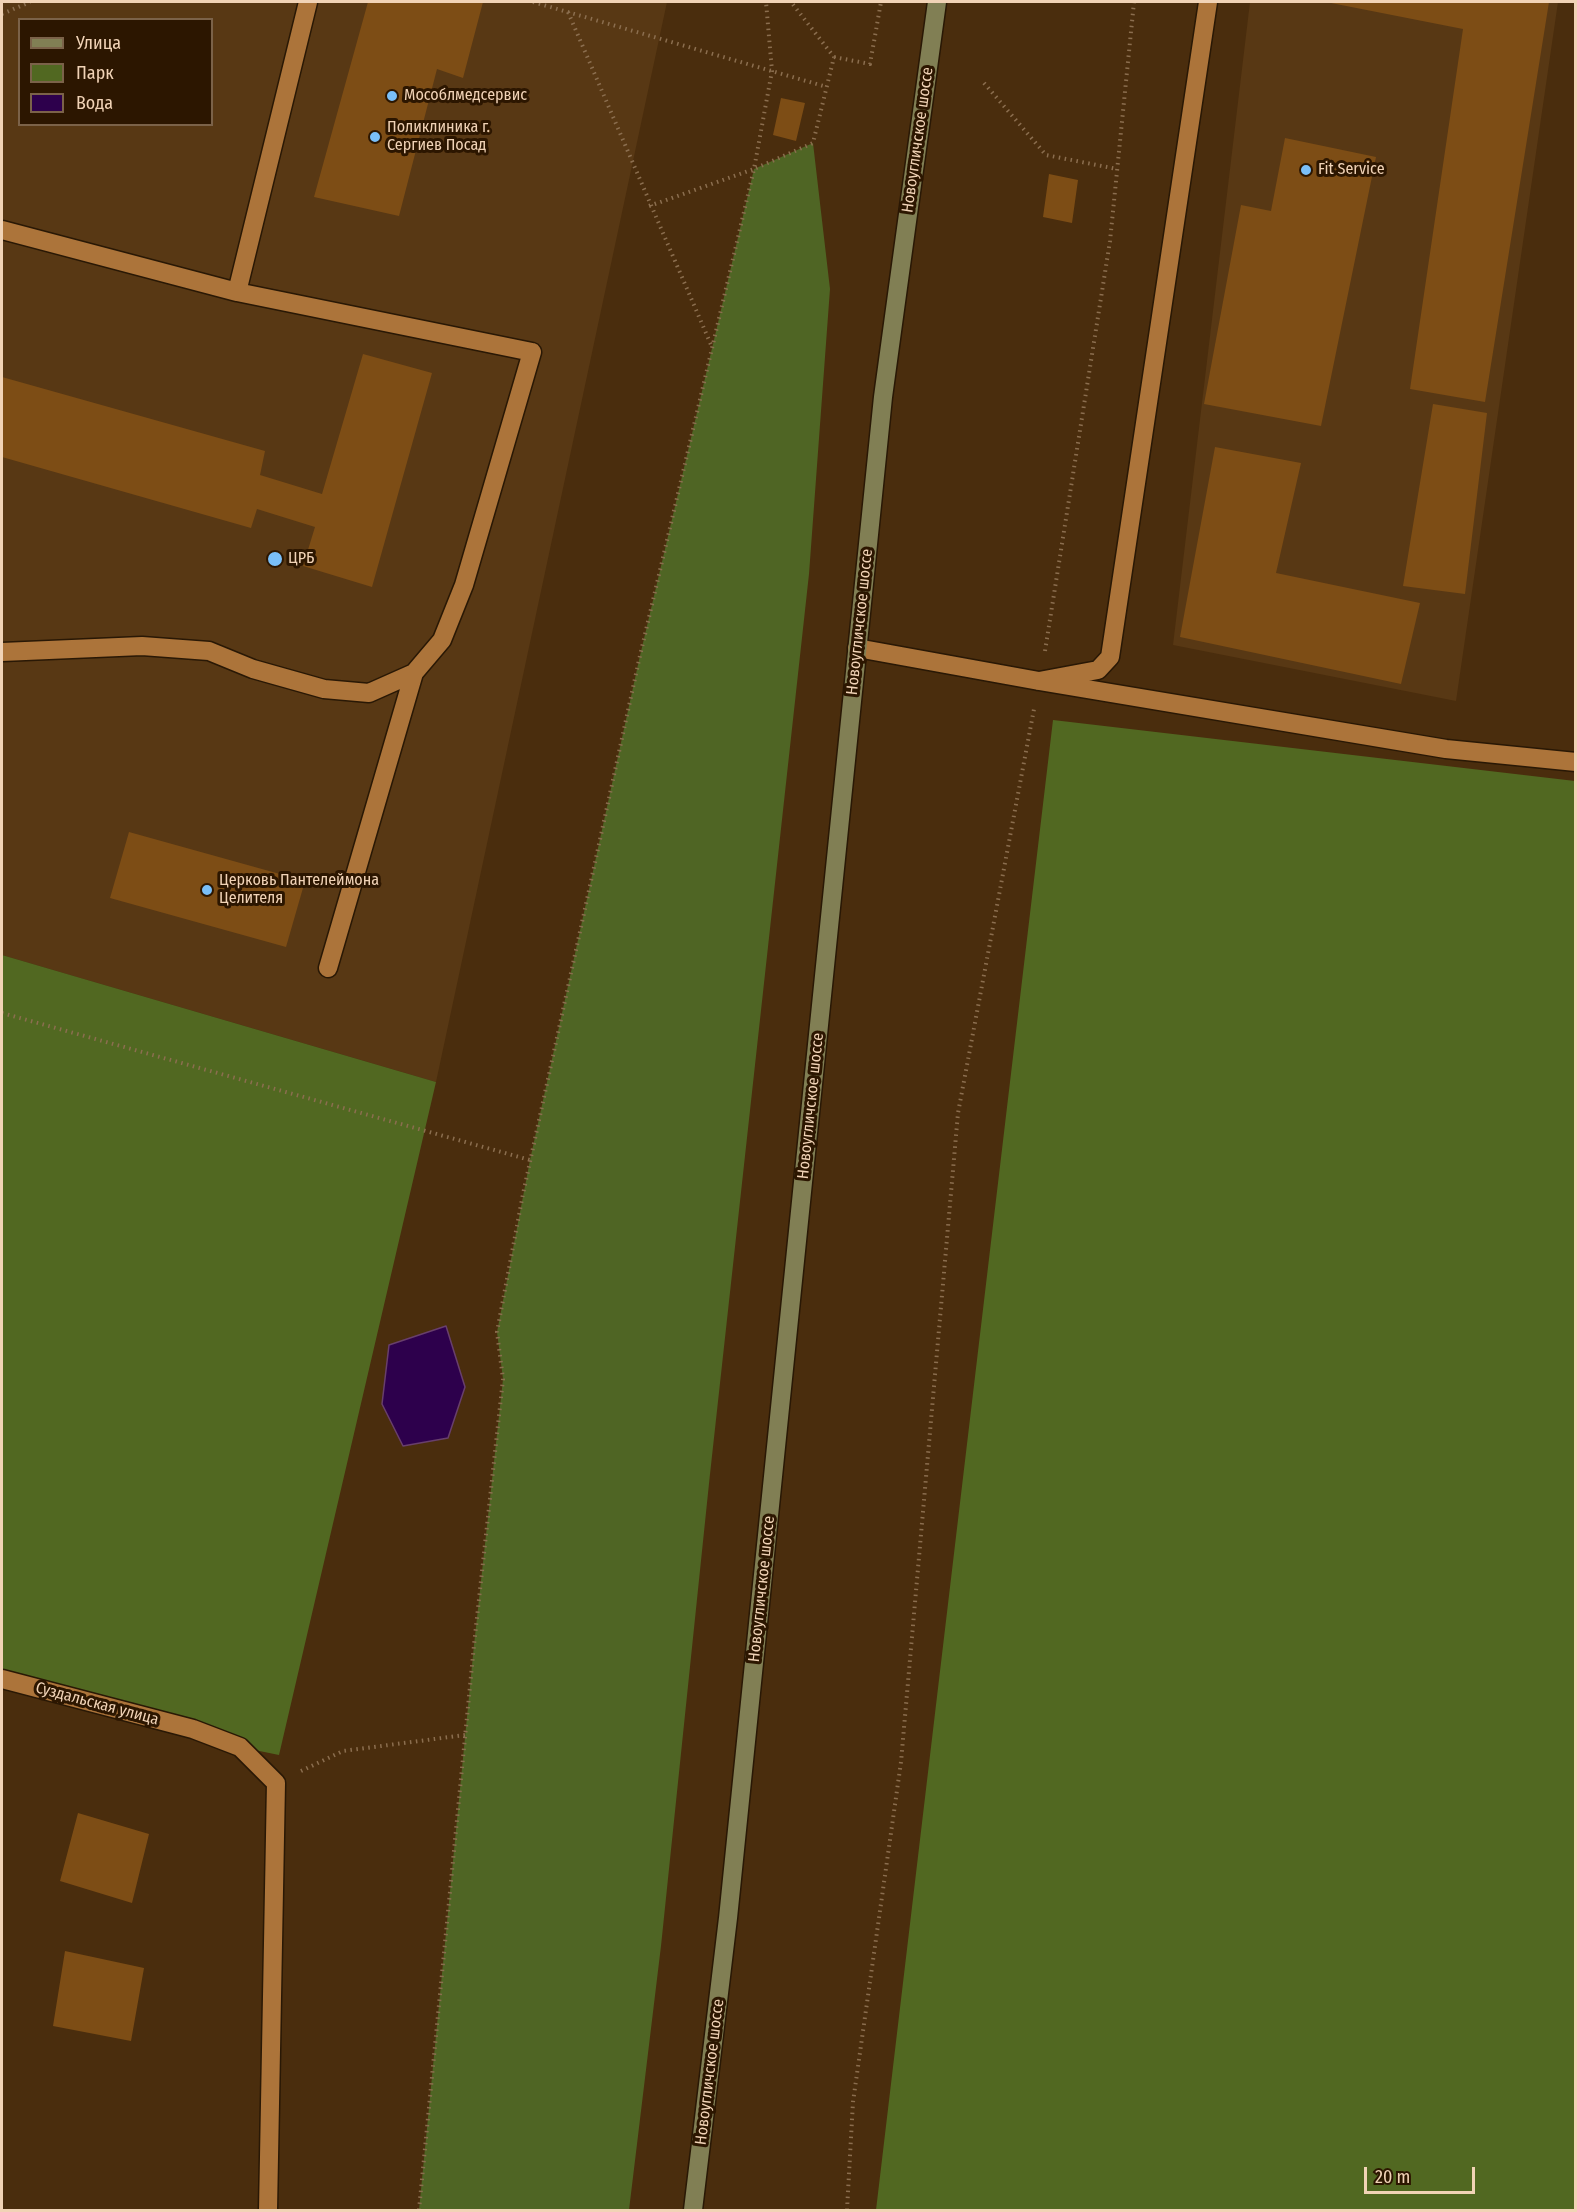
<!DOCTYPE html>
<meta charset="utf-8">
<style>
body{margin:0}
#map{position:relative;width:1577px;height:2212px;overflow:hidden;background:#4a2d0d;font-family:"Fira Sans Condensed",sans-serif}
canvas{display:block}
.frame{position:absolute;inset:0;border:3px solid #f1d3b6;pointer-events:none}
.legend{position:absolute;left:18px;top:18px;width:195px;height:108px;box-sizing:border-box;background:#2c1600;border:2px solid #7b6249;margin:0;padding:8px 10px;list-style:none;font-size:18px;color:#f1d3b6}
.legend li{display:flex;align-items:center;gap:12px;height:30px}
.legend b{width:30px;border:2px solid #7b6249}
.scale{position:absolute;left:1364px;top:2167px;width:111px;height:27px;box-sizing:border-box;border:3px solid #f1d3b6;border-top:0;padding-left:8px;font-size:18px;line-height:21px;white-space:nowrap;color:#f1d3b6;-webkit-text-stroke:4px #2c1600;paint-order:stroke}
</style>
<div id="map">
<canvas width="1577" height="2212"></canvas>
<div class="frame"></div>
<ul class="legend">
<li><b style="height:8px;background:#817f54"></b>Улица</li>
<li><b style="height:16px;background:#516821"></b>Парк</li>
<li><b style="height:16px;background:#2d004c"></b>Вода</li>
</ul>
<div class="scale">20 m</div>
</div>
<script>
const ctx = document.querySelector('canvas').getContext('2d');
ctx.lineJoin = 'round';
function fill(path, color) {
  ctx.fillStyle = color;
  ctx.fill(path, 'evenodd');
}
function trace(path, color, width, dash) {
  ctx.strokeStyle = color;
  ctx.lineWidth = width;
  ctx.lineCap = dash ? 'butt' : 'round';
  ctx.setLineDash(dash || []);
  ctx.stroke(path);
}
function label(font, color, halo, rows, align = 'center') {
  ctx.font = font + ' "Fira Sans Condensed",sans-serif';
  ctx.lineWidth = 6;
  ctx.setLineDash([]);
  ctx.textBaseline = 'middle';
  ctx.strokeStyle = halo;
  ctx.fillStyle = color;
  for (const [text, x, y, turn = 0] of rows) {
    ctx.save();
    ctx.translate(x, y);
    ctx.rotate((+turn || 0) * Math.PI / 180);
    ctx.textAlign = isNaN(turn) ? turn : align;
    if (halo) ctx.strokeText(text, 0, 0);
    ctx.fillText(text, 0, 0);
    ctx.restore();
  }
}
fill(new Path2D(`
 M2,2h665l-231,1080 -434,-127zM20,20h192v104h-192z
 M1250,2h308l-102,699 -283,-56z`), '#583814');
fill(new Path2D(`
 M1053,720l522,61v1429h-699z
 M2,955l434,127 -157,673 -39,-8 -238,-68z`), '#516821');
fill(new Path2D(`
 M813,143l17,146 -21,285 -99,900 -49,472 -32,264h-210l55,-565 29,-266 -6,-47 33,-172 109,-500 115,-491z`), '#4f6524');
const water = new Path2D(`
 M446,1326l19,61 -17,51 -45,8 -21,-42 7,-59z`);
fill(water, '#2d004c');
trace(water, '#683f6c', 1.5);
fill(new Path2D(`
 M368,2h115l-20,76 -26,-9 -38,147 -85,-19z
 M1326,2h223l-64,400 -75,-13 53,-360z
 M781,98l24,5 -9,38 -23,-6z
 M1285,138l91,19 -55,269 -117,-22 37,-199 30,6z
 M1049,174l29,6 -6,43 -29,-6z
 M363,354l69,19 -60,214 -69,-21 12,-39 -58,-18 -6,19 -249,-71v-80l263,74 -5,24 62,19z
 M1433,404l54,9 -22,181 -62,-8z
 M1215,447l86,16 -25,110 144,30 -19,81 -221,-47z
 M129,832l176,49 -19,66 -176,-49z
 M78,1813l71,21 -17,69 -72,-22z
 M65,1951l79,17 -13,73 -78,-15z`), '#7d4d15');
const service = new Path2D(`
 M2,230l235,62
 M857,648l182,33 407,68 130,13
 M2,652l140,-6 67,5 44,18 71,20 45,4 45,-20 28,-33 22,-55 68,-233 -295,-60 71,-290
 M1039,681l59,-11 12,-13 98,-655
 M328,968l86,-295`);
const minor = new Path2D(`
 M2,1679l191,50 47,18 36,36 -8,427`);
const secondary = new Path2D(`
 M693,2210l35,-292 155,-1521 54,-395`);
trace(service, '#291805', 21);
trace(minor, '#291805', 21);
trace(secondary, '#291805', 21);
trace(new Path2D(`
 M533,2l294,85
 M568,12l144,335
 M2,14l28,-12
 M834,57l36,7 11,-62
 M984,83l62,72 71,14
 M649,206l105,-37 18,-98 -6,-69
 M1045,651l65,-410 24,-239
 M2,1013l528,147
 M301,1771l42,-20 122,-16
 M419,2210l55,-565 29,-266 -6,-47 26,-138 116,-534 115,-491 59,-26 21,-86 -43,-55
 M847,2210l6,-108 48,-340 57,-649 76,-404`), '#8b6e4f', 4, [1.5, 4.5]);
trace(service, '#ac743a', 18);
trace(minor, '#ac743a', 18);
trace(secondary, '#817f54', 18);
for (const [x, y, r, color] of [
 [392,96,6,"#7abff8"],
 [375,137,6,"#7abff8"],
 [1306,170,6,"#7abff8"],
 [275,559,8,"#7abff8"],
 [207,890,6,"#7abff8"]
]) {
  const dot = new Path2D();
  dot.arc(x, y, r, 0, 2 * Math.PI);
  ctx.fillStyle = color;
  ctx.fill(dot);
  trace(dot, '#2c1600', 2);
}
label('16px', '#f1d3b6', '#2c1600', [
 ["Мособлмедсервис",404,96],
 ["Поликлиника г.",387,128],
 ["Сергиев Посад",387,146],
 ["Fit Service",1318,170],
 ["ЦРБ",288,559],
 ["Церковь Пантелеймона",219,881],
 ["Целителя",219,899]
], 'left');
label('16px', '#f1d3b6', '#2c1600', [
 ["Новоугличское шоссе",918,140,-82],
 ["Новоугличское шоссе",860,622,-84],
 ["Новоугличское шоссе",811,1106,-84],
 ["Новоугличское шоссе",762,1589,-84],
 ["Суздальская улица",97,1704,15],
 ["Новоугличское шоссе",710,2072,-83]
]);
</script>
